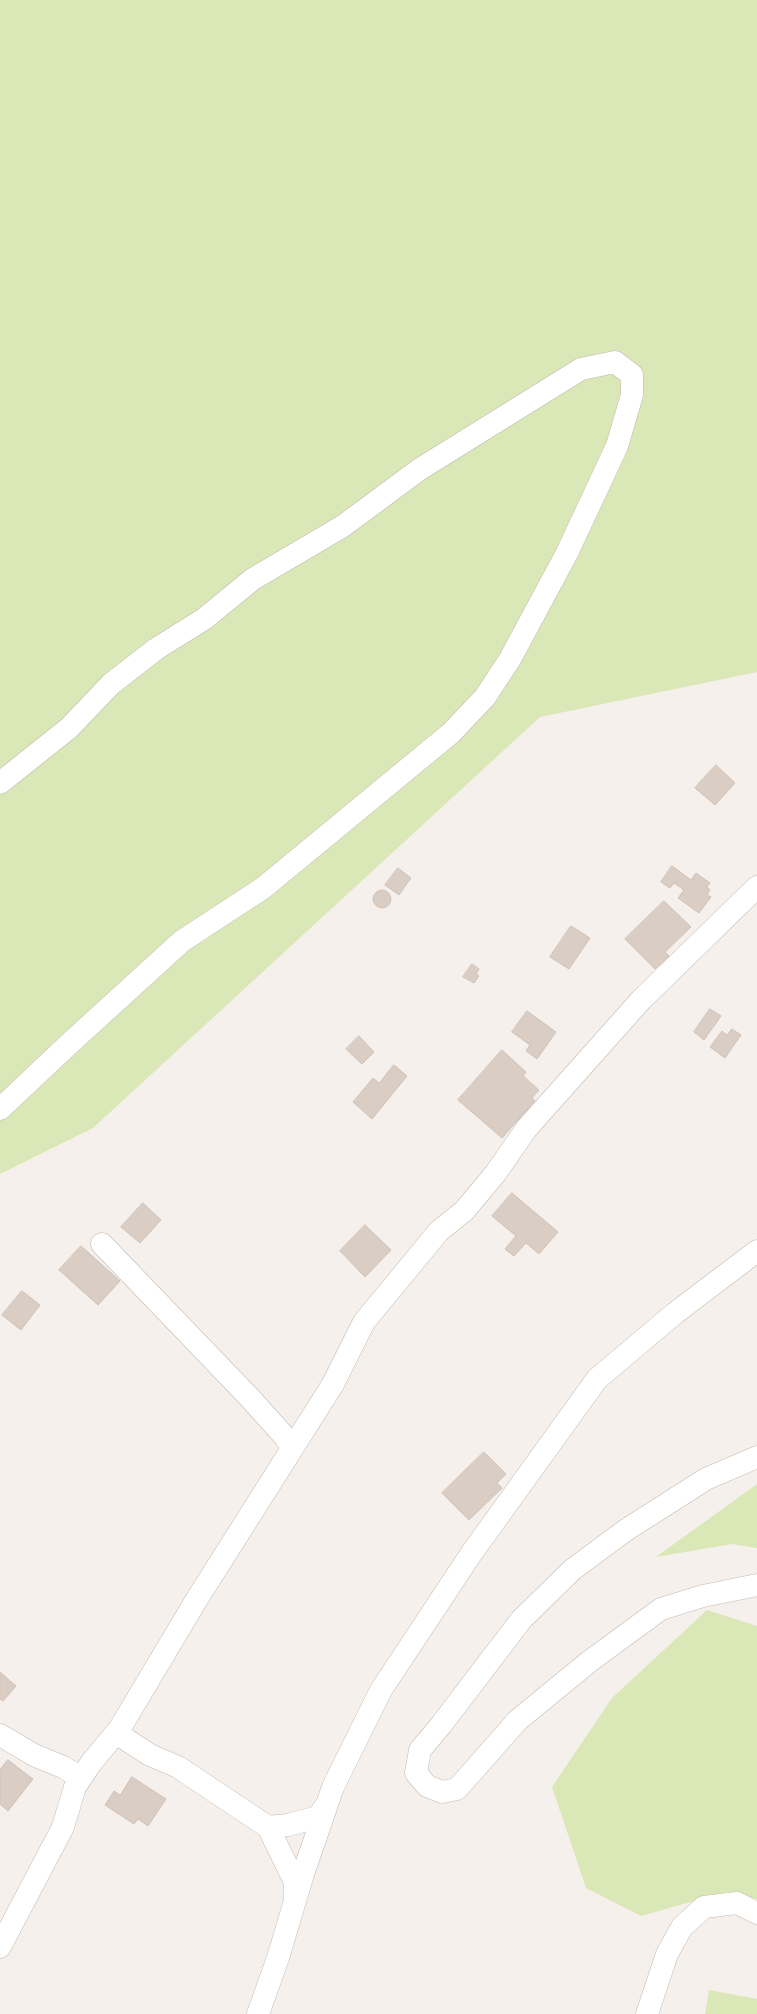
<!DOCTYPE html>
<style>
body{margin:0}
canvas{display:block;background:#f5f0eb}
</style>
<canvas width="757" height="2014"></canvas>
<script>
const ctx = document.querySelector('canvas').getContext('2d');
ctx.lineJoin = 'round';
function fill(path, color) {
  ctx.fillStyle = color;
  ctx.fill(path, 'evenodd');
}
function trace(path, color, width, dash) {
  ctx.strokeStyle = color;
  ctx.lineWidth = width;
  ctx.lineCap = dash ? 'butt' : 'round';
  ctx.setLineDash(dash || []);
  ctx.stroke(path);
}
fill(new Path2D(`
 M0,0h757v672l-217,45 -447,411 -93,46z
 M757,1484v64l-25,-4 -76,13z
 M707,1610l50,16v273l-31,-7 -85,24 -55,-28 -34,-101 60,-89z
 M709,1990l48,9v15h-52z`), '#dae7b6');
const building = new Path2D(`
 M716,765l19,18 -20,22 -20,-17z
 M672,866l19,14 5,-7 14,10 -3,4 3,3 -3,5 4,2 -12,16 -21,-15 6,-8 -10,-7 -4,5 -9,-6z
 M398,868l13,10 -12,17 -14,-10z
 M373 899a9 9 0 1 1 18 0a9 9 0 1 1-18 0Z
 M664,901l27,26 -26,25 4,4 -14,13 -30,-30z
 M571,926l19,12 -21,31 -19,-12z
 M472,964l7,5 -3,5 3,2 -5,7 -11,-6z
 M710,1009l11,7 -17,24 -10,-8z
 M527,1011l29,21 -19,27 -11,-8 4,-6 -18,-13z
 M732,1029l9,6 -16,23 -15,-11 12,-16 5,4z
 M359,1036l15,16 -12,12 -16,-15z
 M502,1050l24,22 -3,4 16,14 -7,8 3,3 -33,37 -44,-38z
 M394,1065l13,11 -35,43 -19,-17 20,-24 6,5z
 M512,1193l46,39 -19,22 -13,-11 -12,13 -9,-7 11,-13 -24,-20z
 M143,1203l18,17 -21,23 -19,-16z
 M365,1225l26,25 -26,27 -25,-26z
 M81,1246l39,35 -22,24 -39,-35z
 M22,1291l18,14 -19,25 -19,-15z
 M484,1452l22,22 -9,9 5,5 -33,32 -27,-27z
 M0,1672l16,14 -13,15 -3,-2z
 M8,1760l25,19 -25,32 -8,-7v-34z
 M132,1777l34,22 -18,27 -10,-7 -4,5 -29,-19 9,-14 6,4z`);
fill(building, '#d9cdc4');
trace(building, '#d1c1b4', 1);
const street = new Path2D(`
 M0,783l69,-55 42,-44 45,-35 48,-30 49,-40 90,-53 77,-57 161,-100 34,-7 17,13v20l-15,51 -50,107 -57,106 -25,38 -34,36 -188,155 -81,53 -113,103 -69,65
 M102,1244l147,153 36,40 7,11
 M757,1457l-51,22 -80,51 -54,40 -51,50 -80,105 -21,25 -4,23 11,13 15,6 15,-3 61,-69 72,-59 71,-52 42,-13 54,-11
 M116,1733l34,22 28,12 90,60 20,-2 30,-8 9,-13
 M0,1735l34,20 29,12 18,11
 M268,1827l27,55v15
 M0,1947l63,-120 12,-40 16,-24 29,-35 77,-129 136,-215 31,-62 75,-91 25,-20 31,-37 32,-46 114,-128 116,-113
 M258,2014l20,-56 25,-84 30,-87 48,-97 90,-136 126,-175 77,-65 83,-63
 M647,2014l20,-60 15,-27 22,-20 33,-4 20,10`);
trace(street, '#c3b9b1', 23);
trace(street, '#fff', 22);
</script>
